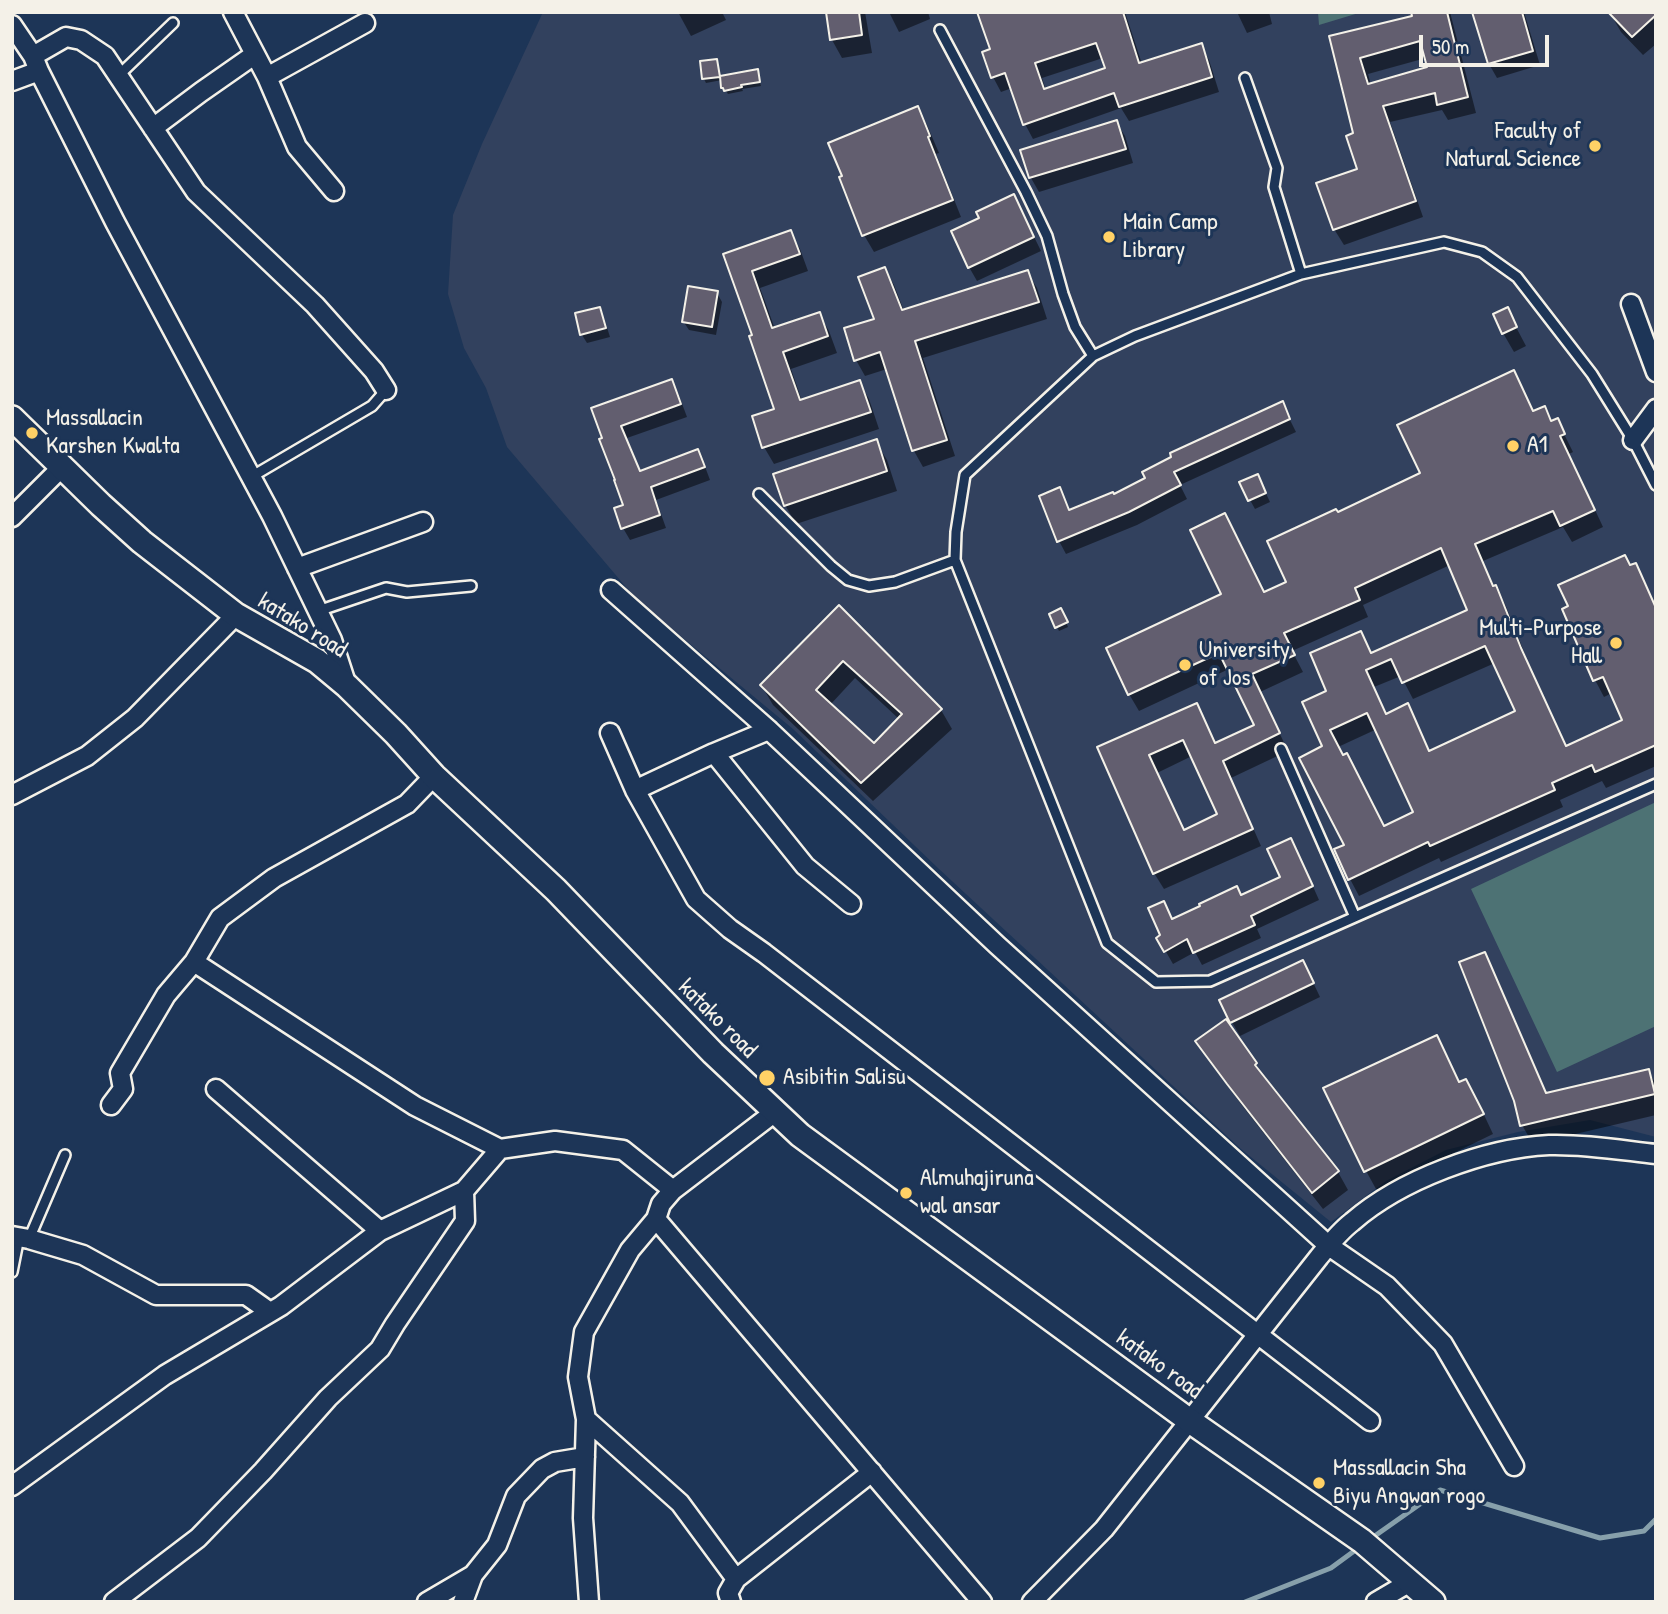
<!DOCTYPE html>
<style>
body{margin:0}
#map{position:relative;width:1668px;height:1614px;overflow:hidden;background:#1d3557;font-family:"Patrick Hand",sans-serif}
canvas{display:block}
.frame{position:absolute;inset:0;border:14px solid #f4f1e8;pointer-events:none}
.scale{position:absolute;left:1419px;top:35px;width:130px;height:32px;box-sizing:border-box;border:4px solid #f4f1e8;border-top:0;padding-left:9px;font-size:21px;line-height:24px;white-space:nowrap;color:#f4f1e8;-webkit-text-stroke:5px #1d3557;paint-order:stroke}
</style>
<div id="map">
<canvas width="1668" height="1614"></canvas>
<div class="frame"></div>
<div class="scale">50 m</div>
</div>
<script>
const ctx = document.querySelector('canvas').getContext('2d');
ctx.lineJoin = 'round';
function fill(path, color) {
  ctx.fillStyle = color;
  ctx.fill(path, 'evenodd');
}
function trace(path, color, width, dash) {
  ctx.strokeStyle = color;
  ctx.lineWidth = width;
  ctx.lineCap = dash ? 'butt' : 'round';
  ctx.setLineDash(dash || []);
  ctx.stroke(path);
}
function label(font, color, halo, rows, align = 'center') {
  ctx.font = font + ' "Patrick Hand",sans-serif';
  ctx.lineWidth = 6;
  ctx.setLineDash([]);
  ctx.textBaseline = 'middle';
  ctx.strokeStyle = halo;
  ctx.fillStyle = color;
  for (const [text, x, y, turn = 0] of rows) {
    ctx.save();
    ctx.translate(x, y);
    ctx.rotate((+turn || 0) * Math.PI / 180);
    ctx.textAlign = isNaN(turn) ? turn : align;
    if (halo) ctx.strokeText(text, 0, 0);
    ctx.fillText(text, 0, 0);
    ctx.restore();
  }
}
fill(new Path2D(`
 M543,12h1113v1125l-66,-17 -72,12 -72,18 -60,31 -55,41 -90,-73 -302,-280 -146,-140 -156,-129 -130,-153 -21,-59 -22,-40 -16,-54 5,-79 29,-71z`), '#32415e');
fill(new Path2D(`
 M1318,12h44l-43,13z
 M1656,802v224l-99,46 -86,-183z`), '#4d7274');
fill(new Path2D(`
 M678,12h44l4,8 -35,16z
 M827,12h38l7,41 -30,5 -10,-18z
 M878,12h50l2,7 -31,13 -9,-18z
 M1088,12h37l17,52 59,-19 8,15 10,32 -90,29 -8,-13 -88,31 -8,-15 -13,-36 -11,4 -8,-15zM1103,58l4,11 -61,21 -4,-12z
 M1237,12h32l3,12 -25,9z
 M1413,12h37l26,101 -28,7 -6,-10 -52,12 33,95 -79,28 -10,-16 25,-59 -4,-36 -24,-97 83,-20zM1426,58l3,10 -58,17 -3,-11z
 M1474,12h50l16,53 -43,13 -8,-14z
 M1656,12v32l-13,11 -22,-23 -11,-19z
 M716,60l2,4 2,14 37,-7 4,15 -19,3 1,2 -15,3 -5,-7 -1,-7 -16,3 -2,-4z
 M917,108l10,17 12,28 -3,1 25,63 -87,35 -10,-17z
 M1116,122l9,14 8,27 -94,29 -8,-14 -8,-27z
 M1014,196l27,55 -64,30 -8,-14 12,-48z
 M790,232l10,17 8,22 -48,17 15,41 44,-15 10,17 8,22 -46,16 11,32 57,-19 10,17 10,30 -105,35 -10,-17 13,-37 -23,-74 -29,-81z
 M885,269l9,16 10,26 123,-39 10,16 10,31 -124,39 32,98 -32,11 -9,-16 -27,-82 -22,7 -9,-16 20,-40z
 M717,293l5,9 -6,33 -27,-5 -6,-9z
 M599,309l5,9 6,19 -23,6 -5,-8 -5,-20z
 M1507,310l19,36 -12,6 -11,-19z
 M671,381l7,12 9,24 -60,21 14,34 56,-21 7,13 6,16 -54,20 10,28 -36,12 -7,-12 2,-22 -24,-66z
 M1523,389l11,24 18,10 5,-3 16,32 -4,2 34,73 -31,15 -9,-15 -80,34 12,27 10,16 25,63 37,80 57,-26 -12,-28 -8,4 -9,-17 35,-113 5,-2 10,17 11,25v159l-50,22 -4,-7 -42,19 3,7 -122,55 -2,-4 -80,38 -9,-17 -4,-33 -21,-99 4,-55 31,-59 12,22 97,-44 -19,-46 -87,40 5,12 -76,34 11,21 -43,20 28,59 -57,27 30,68 -97,43 -10,-16 -55,-125 97,-43 20,40 40,-19 -27,-57 -90,42 -10,-17 135,-100 24,-11 49,-69 86,-40zM1495,663l22,49 -87,40 -23,-46 -21,9 -12,-28 27,-11 12,23zM1377,729l38,84 -30,15 -47,-81zM1192,756l28,59 -35,16 -28,-58z
 M1282,404l14,28 -116,53 7,14 -50,26 -71,29 -7,-13 1,-51 10,21 44,-15 33,-17 27,-21z
 M876,442l11,18 10,31 -101,33 -11,-19z
 M1262,485l8,17 -15,7 -5,-9z
 M839,608l102,102 11,19 -79,72 -100,-96 -11,-19zM855,678l44,41 -24,26 -45,-40z
 M1051,614h12l5,13 -9,4z
 M1298,853l21,47 -62,29 4,9 -59,27 -7,-13 -22,12 -15,-26 5,-2v-33l10,18 69,-24 40,-19z
 M1484,954l11,19 52,122 101,-24 8,13v31l-123,29 -11,-19z
 M1310,976l10,21 -80,39 -8,-14z
 M1225,1021l31,43 9,16 73,92 10,18 -25,19 -82,-105 -33,-45 -10,-18z
 M1437,1037l23,47 17,16 16,34 -113,55h-4l-11,-20z`), '#0007');
trace(new Path2D(`
 M1369,1540l71,-50 160,48 44,-7 12,-12
 M1245,1602l86,-34 30,-22`), '#87a0ab', 5);
const building = new Path2D(`
 M826,12h33l3,23 -32,5z
 M977,12h146l16,51 63,-20 10,34 -93,30 -5,-14 -91,32 -18,-52 -14,5 -9,-26 8,-3zM1096,43l9,25 -61,21 -9,-26z
 M1411,12h36l21,85 -31,8 -2,-12 -52,13 33,95 -83,29 -17,-47 41,-14 -11,-33 7,-3 -24,-97 83,-20zM1420,41l7,26 -59,17 -8,-26z
 M1472,12h50l11,39 -45,13z
 M1608,12h48v3l-24,22z
 M717,59l3,18 -18,2 -2,-18z
 M758,69l2,13 -19,3 1,2 -18,4 -1,-3h-2l-1,-12z
 M918,106l12,30 -2,1 25,63 -91,36 -23,-59 3,-1 -14,-33z
 M1117,120l9,29 -97,29 -9,-28z
 M1014,194l20,43 -66,31 -17,-37 28,-13 -3,-6z
 M791,230l9,24 -48,17 20,57 48,-16 8,24 -45,16 17,48 60,-20 11,32 -109,36 -10,-32 22,-7 -25,-73 3,-1 -29,-81z
 M885,267l17,43 126,-40 11,32 -124,39 32,99 -35,11 -32,-99 -26,9 -10,-33 30,-9 -16,-42z
 M688,286l30,5 -6,36 -30,-5z
 M600,307l6,21 -26,7 -5,-22z
 M1508,307l9,20 -15,7 -9,-20z
 M1514,370l19,41 12,-5 6,15 7,-3 7,16 -5,2 35,74 -35,16 -7,-15 -78,33 18,42 3,-1 25,63 45,98 56,-26 -19,-43 -10,4 -31,-72 6,-3 -10,-21 67,-30 5,10 6,-2 20,45v137l-61,27 -3,-7 -40,18 3,7 -125,56 -2,-4 -80,38 -14,-31 10,-4 -45,-87 23,-12 -20,-44 24,-11 -16,-38 51,-22 10,22 96,-43 -26,-62 -86,40 5,12 -76,33 11,22 -43,19 28,59 -57,28 30,68 -100,45 -56,-127 100,-44 18,40 39,-18 -35,-72 -91,42 -22,-47 115,-54 -31,-64 35,-17 39,79 22,-10 -19,-41 69,-32 2,3 82,-39 -23,-48zM1485,646l30,65 -86,40 -21,-48 -22,11 -20,-44 25,-11 11,24zM1367,713l46,99 -29,14 -37,-73 -4,2 -13,-25zM1183,740l34,74 -33,16 -35,-75z
 M672,379l9,25 -60,22 19,45 58,-22 7,18 -54,20 9,28 -39,14 -7,-21 9,-3 -9,-25h1l-16,-41 3,-1 -11,-30z
 M1283,401l7,18 -116,53 7,13 -52,27 -72,30 -18,-46 21,-9 9,23 44,-18 1,2 31,-16 -3,-6 29,-15 -1,-4z
 M877,439l10,32 -103,35 -11,-32z
 M1258,474l8,19 -18,8 -9,-19z
 M839,605l103,104 -81,74 -101,-98zM843,661l59,53 -28,29 -58,-53z
 M1061,608l7,14 -13,6 -6,-14z
 M1291,838l22,48 -62,30 4,9 -62,28 -6,-14 -23,13 -8,-14 4,-3 -12,-27 16,-7 8,18 28,-13 -1,-2 38,-18 4,9 39,-18 -13,-28z
 M1485,952l61,141 103,-24 6,25 -135,32 -6,-25 -55,-139z
 M1303,960l11,23 -84,40 -11,-23z
 M1226,1019l31,44 -2,2 84,106 -27,22 -85,-109 -32,-43z
 M1437,1035l22,47 7,-3 18,35 -120,58 -41,-84z`);
fill(building, '#625e6f');
trace(building, '#f4f1e8', 2);
const service = new Path2D(`
 M940,30l86,162 21,44 16,58 12,33 18,29
 M118,76l55,-53
 M1245,78l32,90 -3,19 27,87
 M251,477l121,-71 14,-16
 M1656,485l-23,-45 -41,-66 -75,-97 -35,-25 -38,-10 -143,32 -166,62 -42,20 -128,119 -9,57 -1,28 152,383 49,39 54,-1 446,-197
 M759,494l72,72 17,14 21,6 26,-4 60,-22
 M318,611l68,-23 21,4 64,-6
 M1281,749l74,168
 M29,1239l36,-84
 M12,1272l7,-35`);
const minor = new Path2D(`
 M233,12l34,65 30,70 37,44
 M12,25l21,31 6,15 76,151 157,294 60,124 15,46
 M33,56l33,-19 15,3 24,16 91,136 119,113 59,66 12,19
 M267,77l98,-54
 M12,81l27,-10
 M153,128l48,-36 53,-37
 M1631,304l25,68
 M1633,440l23,-31
 M12,517l50,-50
 M297,568l126,-46
 M611,590l158,140 228,215 332,301 58,40 56,58 71,122
 M610,733l25,57 61,109 34,30 34,24 606,468
 M714,753l91,113 46,38
 M635,790l79,-37 55,-23
 M12,795l75,-39 48,-38 101,-103
 M194,962l221,144 85,43
 M216,1089l164,142
 M111,1105l12,-16 -3,-16 46,-78 28,-33 26,-44 54,-40 133,-74 27,-28
 M656,1219l326,383
 M12,1236l17,3 54,16 73,40h90l24,17
 M586,1419l94,84 56,76 -8,14 3,9
 M12,1486l153,-111 116,-69 99,-75 84,-40 36,-42 55,-8 68,9 50,40
 M736,1579l136,-107
 M114,1602l84,-64 65,-67 65,-73 52,-49 15,-25 70,-103 -1,-30
 M427,1602l46,-27 24,-30 19,-49 26,-27 13,-7 30,-5
 M463,1602l10,-27
 M589,1602l-6,-84 3,-99 -8,-42 6,-45 46,-82 26,-31 5,-15 12,-14 102,-78
 M1032,1602l72,-73 215,-272c10,-12 20,-25 33,-35 48,-42 133,-74 197,-77 35,-1 71,5 107,9
 M1376,1602l34,-20`);
const tertiary = new Path2D(`
 M12,418l89,87 41,37 94,73 81,46 30,25 49,48 38,42 122,114 157,163 87,82 390,286 172,120 71,61`);
trace(service, '#f4f1e8', 14);
trace(minor, '#f4f1e8', 23);
trace(tertiary, '#f4f1e8', 28);
trace(service, '#1d3557', 9);
trace(minor, '#1d3557', 18);
trace(tertiary, '#1d3557', 23);
for (const [x, y, r, color] of [
 [1595,146,7,"#ffd166"],
 [1109,237,7,"#ffd166"],
 [32,433,7,"#ffd166"],
 [1513,446,7,"#ffd166"],
 [1616,643,7,"#ffd166"],
 [1185,665,7,"#ffd166"],
 [767,1078,9,"#ffd166"],
 [906,1193,7,"#ffd166"],
 [1319,1483,7,"#ffd166"]
]) {
  const dot = new Path2D();
  dot.arc(x, y, r, 0, 2 * Math.PI);
  ctx.fillStyle = color;
  ctx.fill(dot);
  trace(dot, '#1d3557', 2.5);
}
label('24px', '#f4f1e8', '#1d3557', [
 ["Faculty of",1581,132,"right"],
 ["Natural Science",1581,160,"right"],
 ["Main Camp",1123,223],
 ["Library",1123,251],
 ["Massallacin",46,419],
 ["Karshen Kwalta",46,447],
 ["A1",1527,446],
 ["Multi-Purpose",1602,629,"right"],
 ["Hall",1602,657,"right"],
 ["University",1199,651],
 ["of Jos",1199,679],
 ["Asibitin Salisu",783,1078],
 ["Almuhajiruna",920,1179],
 ["wal ansar",920,1207],
 ["Massallacin Sha",1333,1469],
 ["Biyu Angwan rogo",1333,1497]
], 'left');
label('24px', '#f4f1e8', '#1d3557', [
 ["katako road",302,626,32],
 ["katako road",717,1019,45],
 ["katako road",1159,1365,36]
]);
</script>
